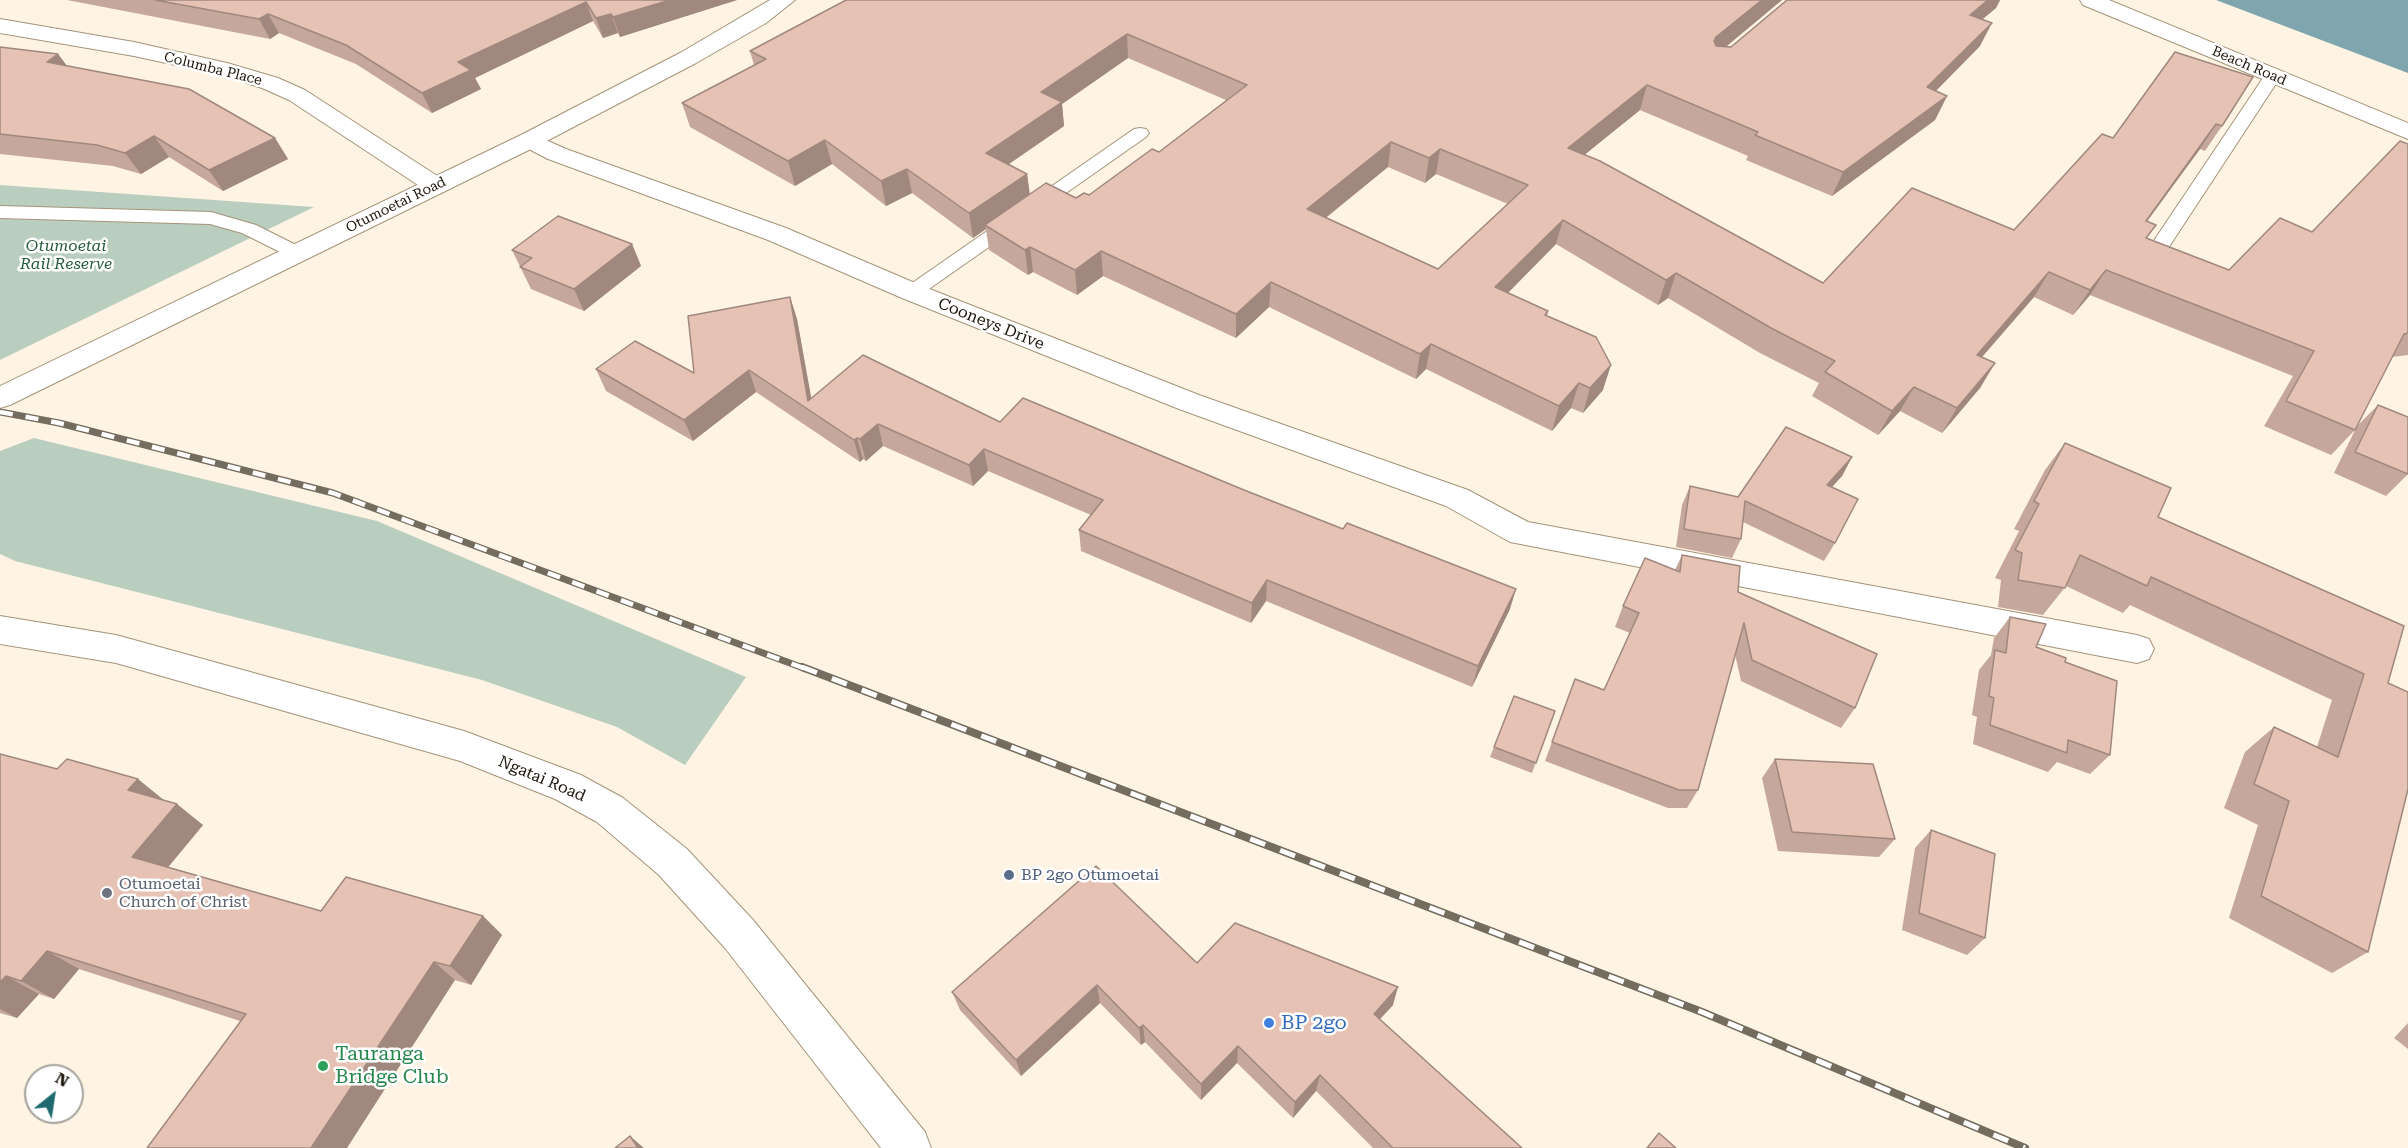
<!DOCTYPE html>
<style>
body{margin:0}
#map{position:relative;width:2408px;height:1148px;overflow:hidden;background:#fff4e3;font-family:"Roboto Serif",serif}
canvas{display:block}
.north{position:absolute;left:24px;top:1064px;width:60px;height:60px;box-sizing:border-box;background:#fff;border:2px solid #a5a29e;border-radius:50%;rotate:30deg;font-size:16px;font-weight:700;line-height:24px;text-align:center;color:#1d160c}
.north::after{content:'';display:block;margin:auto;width:21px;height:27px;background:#1e6a70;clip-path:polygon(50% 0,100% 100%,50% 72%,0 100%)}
</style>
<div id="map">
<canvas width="2408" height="1148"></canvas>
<div class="north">N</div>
</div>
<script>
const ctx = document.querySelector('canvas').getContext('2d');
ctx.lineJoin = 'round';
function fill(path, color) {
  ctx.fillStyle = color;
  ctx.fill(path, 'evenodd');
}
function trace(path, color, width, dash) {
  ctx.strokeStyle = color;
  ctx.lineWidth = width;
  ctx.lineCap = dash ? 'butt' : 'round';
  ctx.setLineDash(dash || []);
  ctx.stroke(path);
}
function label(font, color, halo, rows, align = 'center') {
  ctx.font = font + ' "Roboto Serif",serif';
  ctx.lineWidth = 5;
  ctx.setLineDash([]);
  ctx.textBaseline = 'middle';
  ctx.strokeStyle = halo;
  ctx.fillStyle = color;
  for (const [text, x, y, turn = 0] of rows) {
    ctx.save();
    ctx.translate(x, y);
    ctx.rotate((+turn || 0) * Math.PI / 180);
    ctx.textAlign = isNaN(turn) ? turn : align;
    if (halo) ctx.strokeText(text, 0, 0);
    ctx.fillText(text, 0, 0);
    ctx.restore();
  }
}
fill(new Path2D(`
 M0,185l314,22 -314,153z
 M34,438l343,83 369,156 -61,88 -68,-38 -135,-47 -467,-119 -15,-7v-103z`), '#bacec0');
fill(new Path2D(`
 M2216,0h192v73z`), '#7fa5af');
const lane = new Path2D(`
 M2273,71l8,5 -116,177h-14l-3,-4 3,-4 116,-173z
 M1140,128l6,1 3,4 -3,4 -227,159 -7,2 -7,-2 -3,-4 3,-4 229,-159z
 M0,206l211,6 45,13 48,24 3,4 -3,4h-14l-48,-24 -32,-9 -210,-6z`);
const street = new Path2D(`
 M2080,0h29l299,123v16l-325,-134z
 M0,19l134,23 93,21 51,15 27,12 140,91 4,5 -4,5 -9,3 -9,-3 -138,-91 -27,-12 -41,-13 -87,-19 -134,-23z
 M530,133l36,16 220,79 136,58 277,109 269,95 60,32 609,113 12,4 5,10 -5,10 -12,4 -627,-121 -64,-36 -267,-97 -277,-111 -134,-58 -220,-81 -27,-14 -3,-5 3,-5z`);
const secondary = new Path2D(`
 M770,0h25l-29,23 -70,40 -157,82 -529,260 -10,3v-22l521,-251 159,-82z
 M0,616l116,19 348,96 117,44 42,23 64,51 66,71 172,212 6,16h-50l-156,-200 -66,-73 -62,-53 -42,-23 -95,-38 -344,-98 -116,-19z`);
trace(lane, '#a49379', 2);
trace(street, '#a49379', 2);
trace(secondary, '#a49379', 2);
fill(lane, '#fff');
fill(street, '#fff');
fill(secondary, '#fff');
const railFar1 = new Path2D(`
 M0,412l59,11 274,70 473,176`);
const rail = new Path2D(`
 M802,667l900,345 323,136`);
trace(railFar1, '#746c5f', 7);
trace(rail, '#746c5f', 8);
trace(railFar1, '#fff', 4.5, [13]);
trace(rail, '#fff', 5, [16]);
fill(new Path2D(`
 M67,0h670l-117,37 -2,-4 -15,5 -10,-17 -118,57 6,11 -49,24 -76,-49 -77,-31 -9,6z
 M1782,0l-56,46 5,1 56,-47h213l-4,8 -14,11 -2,27 -44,45 11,5 -12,24 -103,76 -86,-36 2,-4 -108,-46 -56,45 239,128 191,-53 99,-92 62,-86 47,74 -17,25 -5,-2 -53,72v17l82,32 83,-38 96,-88v211l-16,2 -37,73 -24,25 -67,-29 29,-50 -203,-81 -17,20 -39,-18 -52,60 13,6 -15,25 -38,45 -42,-22 -22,24 -66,-39 7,-13 -59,-30 -92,-55 -10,7 -102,-61 -48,49 40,18 -1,5 56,74 -20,23 -12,-5 -19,23 -126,-62 -10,10 -147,-72 -33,31 -133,-62 -26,19 -44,-23 -5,3 -39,-25 -3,-21 -13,9 -61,-45 -26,13 -54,-42 -37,22 -105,-59 -8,-24 72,-38 -4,-14zM1128,58l98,42 -67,52 -70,43 -13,3 -46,-4 -3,-20 -18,-10 55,-38 -2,-22zM1388,167l37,16 11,-9 72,30 -70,65 -112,-51z
 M0,47l58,7 9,12 208,72 13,21 -65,32 -54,-34 -28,17 -28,-8 -113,-12z
 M632,244l9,22 -57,45 -53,-22 -19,-39z
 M790,297l7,22 14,80 189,23 510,187 -38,78 -206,-86 -15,22 -170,-72 -2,-21 12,-15 -103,-44 -15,15 -90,-40 -17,15 -3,-2 -3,3 -104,-70 -63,49 -87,-50 -10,-22 98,4z
 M2378,405l30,69 -22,22 -52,-23 23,-47z
 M2065,443l93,74 230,166 -20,269 -36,21 -103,-55 29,-93 -34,-17 21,-56 29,-25 43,20 15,-47 -202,-95 -7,8 -57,-27 -23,29 -45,-8 3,-27 -6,-2 24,-47 -5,-2 31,-59z
 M1852,457l-10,19 -11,11 4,56 -11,18 -81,-39 -2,17 -9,19 -56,-11 6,-42 8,-19 48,11z
 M1682,555l56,37 117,116 -14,20 -100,-47 -6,-27 -37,136 -11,18h-19l-123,-47 30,-82 29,11 26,-57 -15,-6 8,-21 52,-36z
 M2010,617l26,30 29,15 45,93 -20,19 -33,-12 -9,10 -75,-28 4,-27 -5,-2 7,-45 12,-15 3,-17z
 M1555,711l-23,62 -42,-16 4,-10z
 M0,754l165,47 38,24 -35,42 153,44 162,5 19,19 -31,50 -16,-5 -215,41 -161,-52 -25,30 -15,-5 -22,24 -17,-5z
 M1775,759l120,80 -16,18 -101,-6 -16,-73z
 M1931,830l54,108 -18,17 -65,-25 13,-82z
 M1197,963l196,42 -13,14 142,129h-149l-57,-57 -23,27 -56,-55 -36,37 -56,-58 -4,3 -41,-42 -79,73 -61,-66 -8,-18z
 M2408,1023v26l-14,-11z`), '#c5a79b');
fill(new Path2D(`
 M670,0h67l-117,37 -7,-20z
 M1762,0h20l-73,61 5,-20 2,-4z
 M1988,0h12l-4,8 -37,31 11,-24z
 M586,2l7,19 -118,57 6,11 -49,24 -10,-20 36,-31z
 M268,14l11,19 -9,6 -11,-20z
 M611,14l7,19 -15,5 -7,-20z
 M1992,23l-12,23 -64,65 11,-24z
 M1127,34l1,24 -66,46 2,22 -74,51 -4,-24 55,-61z
 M58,54l15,20 -26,-12z
 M1647,85l-7,25 -78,63 6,-25z
 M1947,96l-12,24 -103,76 11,-24z
 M2216,124l-16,25 -71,97 17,-25z
 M154,136l15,21 -28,17 -16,-21z
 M275,138l13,21 -65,32 -14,-21z
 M825,140l7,24 -37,22 -7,-25z
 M1391,142l-3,25 -83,67 2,-25z
 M1440,149l-4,25 -11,9 4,-25z
 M907,169l5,24 -26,13 -5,-25z
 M1027,174l3,24 -45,27 1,4 -13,9 -4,-25z
 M1563,220l-7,24 -67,68 6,-25z
 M632,244l9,22 -57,45 -10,-22z
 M1030,247l3,25 -5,3 -3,-25z
 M1101,251l2,25 -26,19 -2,-25z
 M2106,270l-16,25 -17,20 17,-25z
 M2049,272l-15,25 -72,83 15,-25z
 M1676,273l-8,25 -10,7 8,-25z
 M1271,282l-2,25 -33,31v-24z
 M790,297l7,22 17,94 -6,-12z
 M1431,344l-5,25 -10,10 4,-25z
 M1995,363l-15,25 -38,45 15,-25z
 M1611,365l-8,25 -20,23 7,-25z
 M749,370l7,22 -63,49 -9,-21z
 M1579,383l-8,25 -19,23 7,-25z
 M1914,387l-14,24 -22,24 14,-24z
 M878,424l5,22 -17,15 -6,-22z
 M857,438l6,21 -3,3 -6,-22z
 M984,449l4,22 -15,15 -4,-21z
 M1852,457l-10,19 -25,28 10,-19z
 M1267,580l-1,21 -15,22 1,-20z
 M1516,589l-6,20 -38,78 6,-21z
 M138,779l27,22 -37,-11z
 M177,804l26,21 -43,52 -28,-20z
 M483,916l19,19 -31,50 -21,-19z
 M47,951l32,18 -25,30 -33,-18z
 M434,962l21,18 -108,168h-36z
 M6,976l33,18 -22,24 -17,-9v-27z
 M1097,985l3,18 -79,73 -5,-16z
 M1398,987l-5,18 -24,26 5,-17z
 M1143,1025l2,17 -4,3 -2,-17z
 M1238,1046l-1,17 -36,37v-16z
 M1320,1075l-4,16 -23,27 2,-16z
 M630,1136l14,12h-6z`), '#a0887e');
const building = new Path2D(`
 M155,0h515l-57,17 -2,-3 -15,4 -10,-16 -128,60 13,8 -49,23 -76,-48 -78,-31 -9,5z
 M846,0h916l-46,37 -2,4 2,5 15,1 56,-47h201l-18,15 22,8 -65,64 20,9 -104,76 -88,-37 3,-3 -111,-47 -79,63 32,13 223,122 89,-95 102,42 88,-96 11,4 62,-86 78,25 -31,49 -6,-2 -70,97 10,4 -10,13 83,32 51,-52 32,14 88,-91 8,3v189l-4,1 -49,96 -69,-29 28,-50 -208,-81 -16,20 -41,-18 -72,83 18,8 -38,45 -43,-21 -22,24 -67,-39 10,-11 -64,-33 -95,-55 -10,7 -103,-60 -68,67 53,24 -3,4 51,22 15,28 -21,23 -11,-5 -20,23 -128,-62 -11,10 -149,-72 -35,32 -135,-63 -26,19 -45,-23 -5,3 -40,-25 61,-42 30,15 8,-5 5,2 63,-46 7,3 88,-67 -120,-51 -86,58 21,10 -76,51 41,21 -58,39 -62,-44 -26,12 -56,-41 -37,21 -106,-58 84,-44 -16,-8zM1391,142l38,16 11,-9 88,36 -90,84 -131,-60z
 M0,47l58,7 -11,8 142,27 86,49 -66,32 -55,-34 -29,17 -28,-8 -97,-11z
 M558,216l74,28 -58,45 -54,-22 12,-9 -20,-8z
 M790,297l18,104 55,-46 137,67 23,-24 221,92 99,39 4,-6 169,66 -38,77 -211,-86 -15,23 -173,-73 24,-30 -119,-51 -15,16 -91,-41 -18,15 -3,-1 -3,2 -105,-70 -65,50 -88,-51 39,-28 59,32 -6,-57z
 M2378,405l30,12v57l-53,-22z
 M1786,427l66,30 -25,28 31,14 -23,44 -90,-42 -4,38 -57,-10 6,-43 48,11z
 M2065,443l106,45 -13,29 246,109 -16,57 20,9v97l-40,163 -107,-56 28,-95 -35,-17 20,-57 64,30 26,-83 -213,-97 -4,9 -67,-31 -15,33 -47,-8 4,-27 -7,-3 24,-46 -5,-3z
 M1682,555l58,11 -2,26 139,62 -22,54 -103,-48 -8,-37 -46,167h-19l-127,-48 23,-63 29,11 35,-77 -16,-7 22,-48 35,14z
 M2010,617l36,7 -10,23 30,11 -1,4 52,19 -7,74 -42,-15 -1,13 -77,-28 4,-27 -5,-2 6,-46 11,3z
 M1514,696l41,15 -19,52 -42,-16z
 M0,754l57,15 10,-10 71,20 -10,11 49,14 -45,53 189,54 25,-34 137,39 -33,50 -16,-4 -123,186h-164l99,-134 -199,-63 -26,30 -15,-5 -6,6z
 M1775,759l98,5 22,75 -103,-7z
 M1931,830l64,24 -10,84 -66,-25z
 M1096,866l101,97 38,-40 163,64 -24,27 148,134h-129l-73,-73 -25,27 -57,-56 -37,38 -58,-59 -4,3 -42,-43 -81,75 -64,-68z
 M1659,1133l17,15h-29z
 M630,1136l8,12h-23z`);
fill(building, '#e5c2b4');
trace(building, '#a0887e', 1.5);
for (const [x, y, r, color] of [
 [1009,875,6,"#5c6f8a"],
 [107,893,6,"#6b7280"],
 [1269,1023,6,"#3f7fe0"],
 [323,1066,6,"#2e9e5b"]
]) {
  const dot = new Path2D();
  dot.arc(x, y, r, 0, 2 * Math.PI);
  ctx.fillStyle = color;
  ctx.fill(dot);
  trace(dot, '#fff', 2);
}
label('14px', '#1d160c', '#fff', [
 ["Beach Road",2249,66,23],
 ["Columba Place",213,69,14],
 ["Otumoetai Road",396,205,-26]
]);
label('italic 16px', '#275b3d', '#fff', [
 ["Otumoetai",66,246],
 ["Rail Reserve",66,264]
]);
label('16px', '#1d160c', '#fff', [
 ["Cooneys Drive",991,324,22],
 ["Ngatai Road",542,779,23]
]);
label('16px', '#4e5e75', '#fff', [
 ["BP 2go Otumoetai",1021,875]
], 'left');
label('16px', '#5b616d', '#fff', [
 ["Otumoetai",119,884],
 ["Church of Christ",119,902]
], 'left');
label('20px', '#366cbe', '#fff', [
 ["BP 2go",1281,1023]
], 'left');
label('20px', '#27864d', '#fff', [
 ["Tauranga",335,1054],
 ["Bridge Club",335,1077]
], 'left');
</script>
